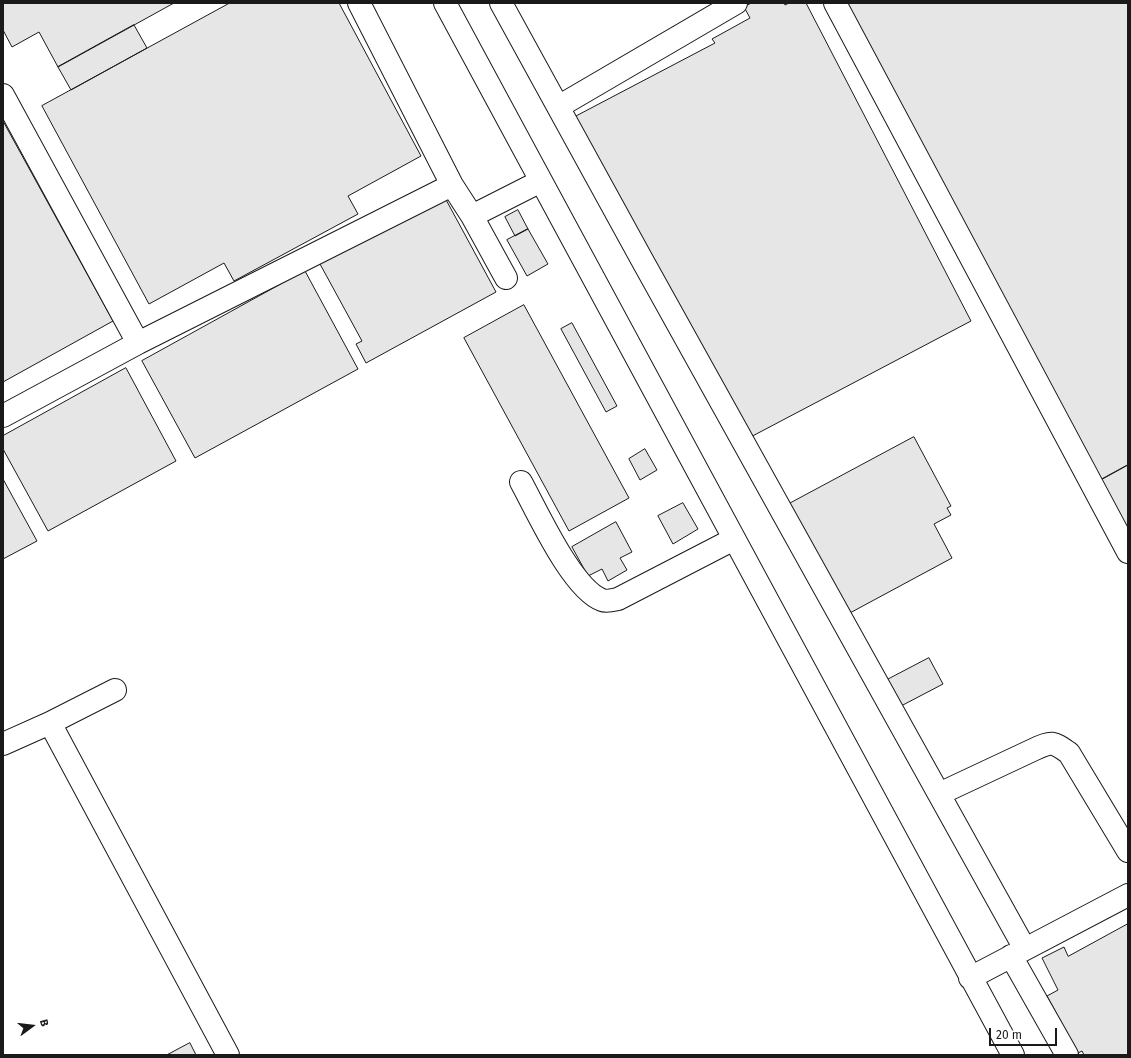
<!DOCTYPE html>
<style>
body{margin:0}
#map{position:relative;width:1131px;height:1058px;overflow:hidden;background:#fff;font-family:"Fira Sans",sans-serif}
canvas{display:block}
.frame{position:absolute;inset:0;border:4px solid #1a1a1a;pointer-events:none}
.north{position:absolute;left:12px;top:1006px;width:40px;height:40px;-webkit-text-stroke:3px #fff;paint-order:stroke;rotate:75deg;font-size:11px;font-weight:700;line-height:16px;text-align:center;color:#1a1a1a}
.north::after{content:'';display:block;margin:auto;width:14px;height:18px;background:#1a1a1a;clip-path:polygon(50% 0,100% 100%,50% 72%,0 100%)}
.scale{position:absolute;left:989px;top:1028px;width:68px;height:18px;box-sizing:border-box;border:2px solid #1a1a1a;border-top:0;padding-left:5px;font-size:12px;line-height:14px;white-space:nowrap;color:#1a1a1a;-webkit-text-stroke:3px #fff;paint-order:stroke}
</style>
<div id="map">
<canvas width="1131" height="1058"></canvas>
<div class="frame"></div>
<div class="north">B</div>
<div class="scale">20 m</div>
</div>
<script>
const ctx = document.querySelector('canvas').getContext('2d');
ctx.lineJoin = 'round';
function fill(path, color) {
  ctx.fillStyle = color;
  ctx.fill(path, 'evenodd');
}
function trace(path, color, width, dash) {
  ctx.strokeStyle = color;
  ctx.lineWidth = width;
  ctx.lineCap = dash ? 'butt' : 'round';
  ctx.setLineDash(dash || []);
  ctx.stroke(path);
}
const building = new Path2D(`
 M3,3h171l-116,64 -19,-35 -27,15 -9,-17z
 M230,3h109l82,153 -73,40 10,18 -124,67 -10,-18 -75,41 -107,-198z
 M752,3h32l1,2 4,-2h17l165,318 -228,120 -169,-324 141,-74 -3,-4 38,-21 -6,-11z
 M840,3h288v462l-31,17z
 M134,25l13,23 -76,42 -13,-23z
 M3,121l110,200 -110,61z
 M444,196l52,96 -130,71 -10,-19 6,-3 -42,-77z
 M518,210l10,19 -13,7 -10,-19z
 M528,229l20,35 -21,12 -20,-36z
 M305,271l53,98 -163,89 -53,-97z
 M524,305l105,193 -60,33 -105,-193z
 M572,323l45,83 -11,6 -45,-83z
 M126,368l50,93 -128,70 -45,-82v-13z
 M914,437l37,69 -4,2 4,7 -17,9 18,34 -104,56 -59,-110z
 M645,449l12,21 -17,10 -11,-21z
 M1128,465v72l-31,-55z
 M3,479l34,62 -34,18z
 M683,503l15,26 -25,15 -15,-28z
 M616,522l16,30 -12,6 7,12 -19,11 -6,-12 -14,7 -16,-29z
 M929,658l14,26 -42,22 -14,-26z
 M1128,924v131h-44l-2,-4 -4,2 -31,-57 11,-6 -16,-32 22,-11 4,9z
 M190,1043l6,12h-29z`);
fill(building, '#e6e6e6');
trace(building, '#1a1a1a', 1);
const minor = new Path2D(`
 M359,3l93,182 20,31 34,62
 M445,3l568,1052
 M501,3l140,255 384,691
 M835,3l293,549
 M3,95l135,248
 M558,107l178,-104
 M472,216l69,-35
 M3,416l135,-73 314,-158
 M521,482c16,29 51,107 81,118 5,2 11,0 16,-1l116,-60
 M50,723l178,332
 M3,744l47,-21 65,-33
 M939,794l96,-45c18,-8 18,-7 34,4l59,98
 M1011,956l56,99
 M970,978l158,-83`);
trace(minor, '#1a1a1a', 24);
trace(minor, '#fff', 22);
</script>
